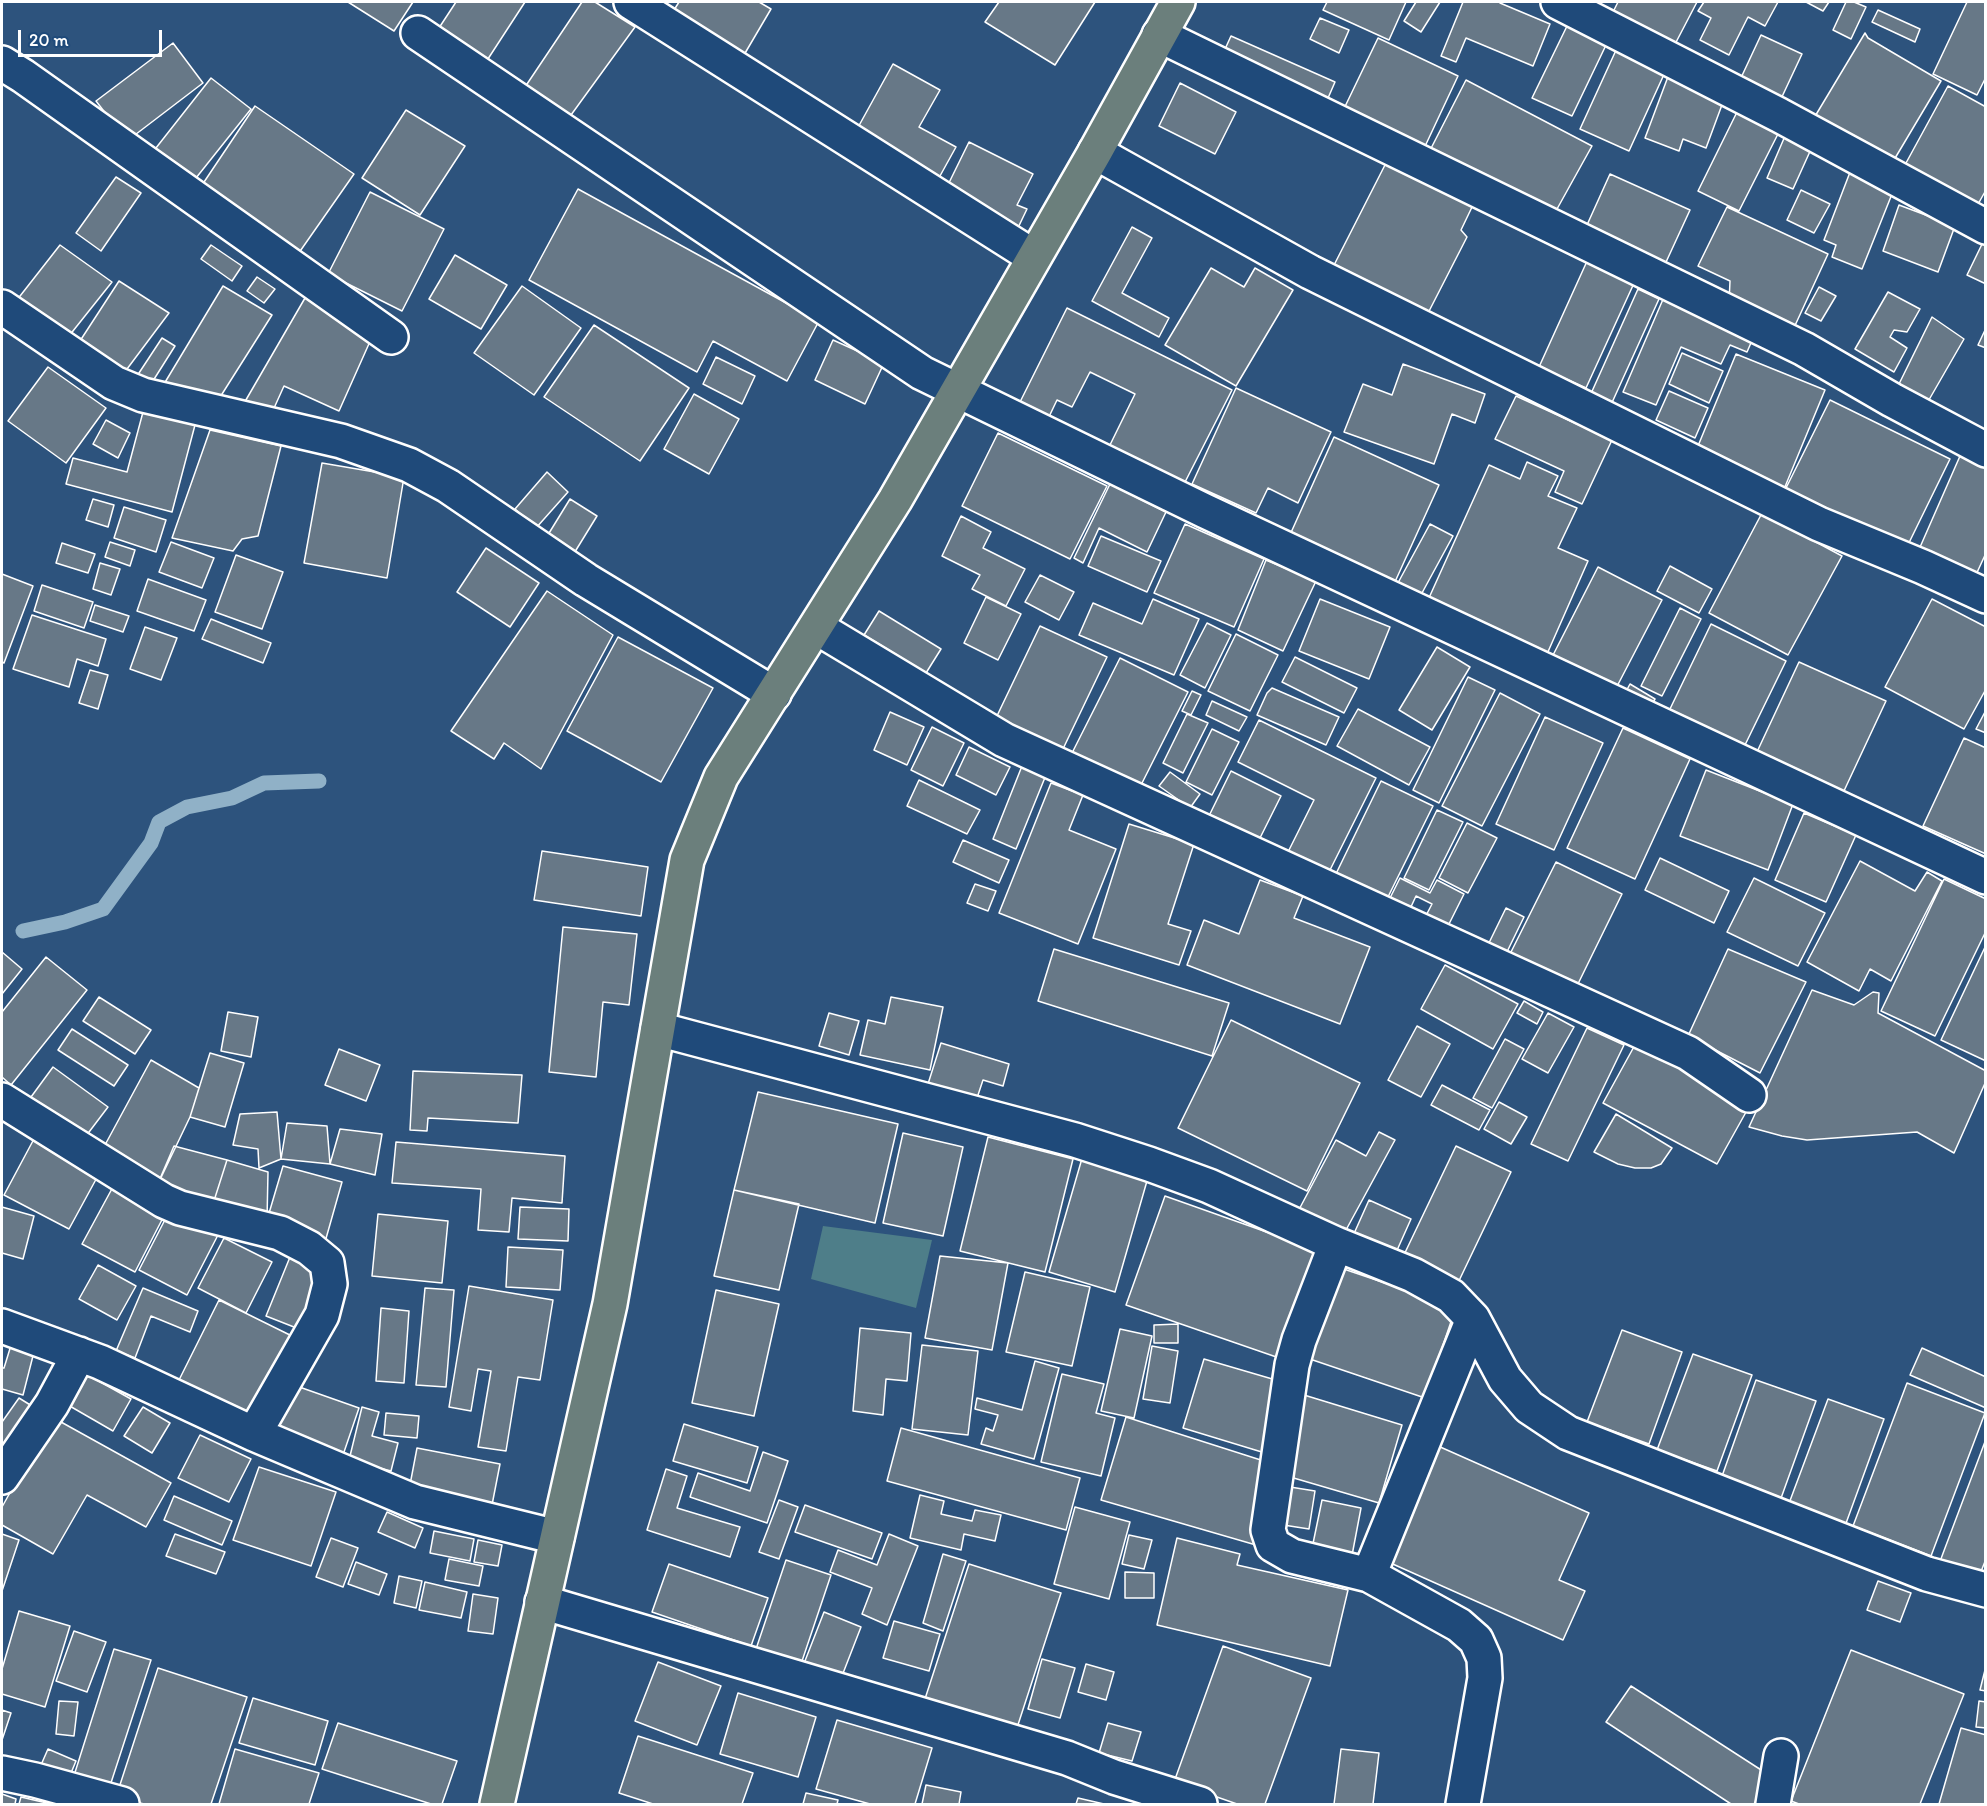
<!DOCTYPE html>
<style>
body{margin:0}
#map{position:relative;width:1987px;height:1806px;overflow:hidden;background:#2d537d;font-family:Itim,sans-serif}
canvas{display:block}
.frame{position:absolute;inset:0;border:3px solid #fff;pointer-events:none}
.scale{position:absolute;left:18px;top:30px;width:144px;height:27px;box-sizing:border-box;border:3px solid #fff;border-top:0;padding-left:8px;font-size:18px;line-height:21px;white-space:nowrap;color:#fff;-webkit-text-stroke:4px #1f4a7a;paint-order:stroke}
</style>
<div id="map">
<canvas width="1987" height="1806"></canvas>
<div class="frame"></div>
<div class="scale">20 m</div>
</div>
<script>
const ctx = document.querySelector('canvas').getContext('2d');
ctx.lineJoin = 'round';
function fill(path, color) {
  ctx.fillStyle = color;
  ctx.fill(path, 'evenodd');
}
function trace(path, color, width, dash) {
  ctx.strokeStyle = color;
  ctx.lineWidth = width;
  ctx.lineCap = dash ? 'butt' : 'round';
  ctx.setLineDash(dash || []);
  ctx.stroke(path);
}
fill(new Path2D(`
 M823,1226l109,14 -16,68 -105,-29z`), '#4e7e89');
trace(new Path2D(`
 M23,931l42,-9 38,-13 48,-66 8,-21 28,-15 45,-9 32,-15 55,-2`), '#90b1c7', 15);
const building = new Path2D(`
 M348,2h65l-19,29z
 M456,2h69l-41,63 -49,-31z
 M582,2h13l40,25 -64,88 -48,-25z
 M679,2h80l12,7 -30,51 -72,-42z
 M999,2h96l-40,63 -70,-43z
 M1327,2h79l-17,38 -66,-30z
 M1416,2h24l-19,30 -17,-11z
 M1463,2h37v1l50,21 -17,42 -67,-28 -10,24 -15,-6z
 M1618,2h79l-24,46 -62,-32z
 M1704,2h74l-13,24 -17,-9 -19,38 -29,-15 11,-22 -13,-7z
 M1806,2h23l-6,9z
 M1846,2h8l12,5 -15,32 -18,-9z
 M1967,2h19v75l-9,18 -44,-21z
 M1878,10l42,19 -5,13 -43,-20z
 M1320,18l29,12 -10,23 -29,-14z
 M1568,24l39,19 -35,73 -40,-18z
 M1865,33l3,5 73,43 -53,89 -77,-47z
 M1761,35l41,19 -22,47 -41,-19z
 M1231,36l104,46 -10,23 -105,-45z
 M1378,38l80,38 -38,81 -81,-38z
 M173,43l30,40 -76,58 -31,-40z
 M1617,48l49,22 -37,81 -49,-22z
 M893,64l47,26 -21,37 37,20 -21,38 -84,-45z
 M1669,74l57,20 -20,54 -23,-9 -4,12 -34,-13z
 M211,78l40,31 -59,74 -40,-30z
 M1466,80l126,66 -40,72 -128,-56z
 M1180,83l56,29 -21,42 -56,-28z
 M1948,86l38,21v83l-13,23 -73,-39z
 M255,106l99,68 -58,83 -98,-66z
 M406,110l59,36 -45,69 -58,-37z
 M1738,110l42,20 -41,81 -41,-20z
 M1785,136l27,11 -19,42 -26,-11z
 M969,142l64,32 -16,31 10,4 -12,25 -74,-35z
 M1387,161l86,44 -12,25 6,7 -42,82 -94,-48z
 M1852,167l44,17 -34,85 -30,-12 4,-12 -12,-5z
 M1610,174l80,36 -29,63 -79,-37z
 M116,177l25,16 -40,58 -25,-18z
 M578,189l241,132 -32,60 -74,-40 -16,31 -168,-92z
 M1801,190l29,14 -16,29 -27,-13z
 M370,192l74,37 -42,82 -74,-37z
 M1899,205l56,21 -17,46 -55,-21z
 M1727,207l101,47 -36,78 -63,-29 1,-22 -32,-15z
 M1132,227l20,11 -30,55 47,25 -10,19 -67,-36z
 M1985,238l1,1v45l-19,-9z
 M60,245l52,37 -47,59 -52,-36z
 M211,245l31,21 -10,15 -31,-22z
 M455,255l52,30 -26,44 -52,-30z
 M1588,259l47,22 -49,107 -47,-21z
 M1211,268l33,19 11,-19 38,22 -57,96 -71,-41z
 M257,277l18,12 -11,14 -17,-12z
 M119,281l50,32 -45,60 -46,-29z
 M223,286l49,29 -55,87 -53,-18z
 M522,286l59,42 -47,67 -60,-42z
 M1819,287l17,9 -15,25 -16,-8z
 M1638,289l21,10 -49,108 -21,-9z
 M1888,292l32,17 -13,23 -13,-2 -4,7 17,11 -13,24 -39,-23z
 M1664,297l90,39 -7,16 -17,-7 -9,19 -40,-17 -25,58 -33,-13z
 M305,298l67,39 -33,74 -55,-25 -14,31 -27,-12z
 M1067,308l165,82 -50,98 -75,-37 28,-57 -45,-22 -18,35 -15,-7 -11,23 -29,-15z
 M1932,317l32,22 -38,66 -30,-15z
 M594,325l95,63 -49,73 -96,-64z
 M1986,328v20l-8,-3z
 M162,338l13,8 -24,38 -14,-8z
 M833,340l51,23 -19,41 -50,-24z
 M1682,353l41,18 -14,32 -40,-19z
 M1736,354l89,36 -43,104 -89,-36z
 M716,357l39,19 -13,28 -39,-20z
 M1403,364l82,30 -10,29 -23,-9 -18,50 -90,-32 19,-48 29,11z
 M48,367l58,41 -40,55 -58,-42z
 M1236,388l95,44 -33,71 -30,-15 -12,25 -64,-29z
 M1669,391l39,17 -13,30 -39,-18z
 M694,394l45,25 -30,55 -45,-25z
 M1516,396l96,44 -30,64 -27,-12 9,-21 -69,-32z
 M1830,400l120,59 -48,98 -121,-59z
 M143,412l52,13 -23,87 -106,-28 7,-26 54,14z
 M106,420l24,13 -12,25 -25,-14z
 M210,430l71,16 -23,90 -16,3 -9,12 -61,-13z
 M998,433l109,53 -37,73 -108,-53z
 M1334,437l105,48 -45,99 -105,-47z
 M1960,456l26,11v86l-12,26 -57,-25z
 M1527,462l31,14 -10,20 29,12 -19,40 30,13 -41,93 -119,-54 61,-135 31,14z
 M322,463l82,14 -17,101 -83,-15z
 M547,472l21,20 -32,36 -21,-19z
 M1110,484l56,28 -19,40 -48,-24 -16,35 -9,-5z
 M93,499l21,6 -6,22 -22,-7z
 M570,499l27,17 -24,39 -27,-17z
 M124,507l42,13 -10,32 -42,-14z
 M1762,513l80,43 -54,99 -79,-42z
 M961,516l30,16 -8,16 42,21 -19,37 -34,-17 8,-14 -38,-19z
 M1185,524l79,35 -30,68 -80,-34z
 M1430,524l23,12 -37,68 -23,-12z
 M1101,536l60,25 -14,31 -59,-26z
 M110,542l25,8 -5,16 -25,-9z
 M171,542l43,16 -12,30 -43,-16z
 M62,543l33,11 -7,19 -32,-10z
 M486,548l53,35 -29,44 -53,-35z
 M236,555l47,17 -21,57 -47,-17z
 M1266,560l50,21 -33,70 -45,-21z
 M100,563l20,6 -9,26 -18,-6z
 M1670,566l42,23 -13,24 -42,-22z
 M1598,567l64,33 -49,94 -63,-33z
 M2,574l31,12 -29,77 -2,-1z
 M1040,575l34,17 -15,28 -34,-18z
 M148,579l58,21 -12,31 -57,-20z
 M42,585l51,17 -9,26 -50,-17z
 M547,591l66,44 -72,134 -37,-26 -10,16 -43,-28z
 M986,597l35,17 -23,46 -34,-17z
 M1153,599l46,20 -25,56 -95,-40 14,-32 49,21z
 M1320,599l70,28 -21,52 -70,-28z
 M1932,599l54,28v62l-22,40 -79,-42z
 M95,605l34,11 -6,16 -33,-11z
 M1680,608l21,11 -39,77 -21,-10z
 M879,611l62,38 -15,24 -62,-38z
 M32,615l74,24 -8,27 -21,-7 -8,28 -56,-18z
 M211,619l60,24 -8,20 -61,-24z
 M1207,623l24,12 -26,53 -25,-13z
 M1711,624l75,37 -42,86 -75,-36z
 M1040,626l67,31 -45,94 -67,-31z
 M145,627l32,11 -16,42 -31,-11z
 M1236,634l42,21 -28,56 -42,-20z
 M618,637l95,51 -52,94 -94,-51z
 M1437,647l33,20 -38,63 -33,-20z
 M1295,657l62,31 -13,25 -62,-31z
 M1120,658l68,34 -49,97 -68,-34z
 M1799,662l87,39 -43,92 -87,-39z
 M90,670l18,5 -10,34 -19,-6z
 M1468,677l27,13 -56,113 -26,-13z
 M1630,684l25,15 -7,12 -24,-16z
 M1272,688l67,29 -13,28 -69,-30 10,-22z
 M1192,691l9,4 -10,20 -9,-4z
 M1500,693l40,21 -58,112 -40,-20z
 M1212,701l35,16 -8,14 -33,-16z
 M1358,709l72,38 -21,38 -72,-39z
 M1986,710v23l-10,-4z
 M890,712l34,15 -17,38 -33,-15z
 M1187,714l21,9 -25,50 -20,-10z
 M1545,717l58,26 -49,107 -58,-26z
 M1259,720l117,58 -50,100 -41,-20 29,-58 -76,-38z
 M932,727l32,16 -21,43 -32,-16z
 M1623,728l67,31 -55,120 -68,-31z
 M1212,729l27,13 -27,53 -26,-13z
 M1964,738l22,10v106l-63,-28z
 M969,747l41,20 -14,28 -40,-20z
 M1022,766l24,9 -30,74 -23,-10z
 M1706,770l87,34 -25,66 -88,-34z
 M1231,771l50,25 -25,50 -50,-24z
 M1170,772l30,22 -10,14 -31,-22z
 M919,780l61,30 -13,24 -60,-28z
 M1381,781l52,25 -50,101 -51,-25z
 M1051,783l32,12 -14,35 47,19 -38,95 -79,-31z
 M1437,810l26,12 -34,68 -25,-12z
 M1804,813l52,22 -30,67 -51,-22z
 M1467,823l30,15 -29,55 -29,-15z
 M1129,824l65,20 -26,80 23,7 -12,34 -86,-27z
 M963,840l46,20 -10,23 -46,-21z
 M542,851l106,16 -7,49 -107,-16z
 M1660,858l69,33 -15,32 -69,-33z
 M1860,861l55,30 12,-19 15,9 -51,100 -21,-12 -11,22 -52,-29z
 M1556,862l66,32 -48,98 -67,-32z
 M1400,878l30,15 7,-13 27,14 -21,42 -22,-11 11,-21 -16,-8 -12,26 -21,-10z
 M1754,878l71,35 -27,53 -71,-34z
 M1944,879l42,20v32l-51,105 -54,-25z
 M1260,880l43,16 -9,22 76,29 -30,77 -153,-59 17,-45 35,14z
 M975,884l21,7 -8,20 -21,-8z
 M1506,908l18,9 -21,43 -18,-9z
 M563,927l74,7 -8,71 -26,-3 -7,75 -47,-5z
 M1986,945v116l-45,-21z
 M1054,949l175,54 -17,53 -174,-55z
 M1728,949l78,33 -46,91 -72,-37z
 M2,952l20,17 -20,25z
 M46,957l41,33 -76,95 -9,-8v-65z
 M1445,965l73,39 -25,45 -72,-40z
 M1812,990l42,15 19,-13 6,1 -1,20 108,58v10l-32,72 -37,-21 -110,8 -25,-4 -33,-9z
 M99,997l52,33 -16,24 -52,-33z
 M891,997l52,10 -13,63 -70,-15 8,-35 17,4z
 M1524,1001l19,11 -6,12 -20,-11z
 M228,1012l30,5 -7,40 -30,-6z
 M829,1013l30,8 -10,34 -30,-9z
 M1548,1013l26,14 -26,46 -26,-14z
 M1231,1020l129,63 -53,108 -129,-63z
 M1417,1026l33,18 -29,53 -33,-17z
 M1587,1028l37,17 -56,116 -37,-17z
 M72,1029l56,36 -14,21 -56,-36z
 M1505,1039l19,10 -32,59 -19,-10z
 M941,1043l68,21 -6,22 -20,-6 -7,21 -49,-14z
 M1636,1043l114,62 -33,59 -114,-61z
 M339,1049l41,16 -14,36 -41,-16z
 M210,1053l34,10 -19,64 -35,-10z
 M151,1060l48,28 -9,29 -34,71 -57,-32z
 M53,1067l55,40 -22,29 -55,-39z
 M413,1071l109,4 -4,48 -90,-5 -1,13 -17,-1z
 M1442,1085l48,25 -11,20 -48,-25z
 M758,1092l140,32 -23,99 -141,-33z
 M1499,1102l28,15 -16,27 -27,-15z
 M277,1112l4,47 -22,9 -1,-19 -25,-4 7,-31z
 M1616,1114l56,34 -11,16 -10,4h-16l-17,-4 -24,-12z
 M287,1123l40,3 3,38 -49,-5z
 M340,1129l42,5 -7,41 -45,-11z
 M1379,1132l16,8 -55,101 -45,-24 41,-77 30,16z
 M903,1133l60,14 -20,89 -60,-13z
 M35,1137l65,35 -31,57 -65,-34z
 M988,1137l85,22 -28,113 -85,-21z
 M396,1142l169,14 -3,47 -50,-5 -3,34 -31,-2 3,-41 -89,-6z
 M174,1146l53,14 -15,47 -56,-19z
 M1456,1146l55,26 -55,115 -55,-26z
 M1083,1155l66,19 -34,118 -66,-20z
 M227,1160l41,12 -1,48 -55,-13z
 M283,1166l59,16 -17,60 -58,-22z
 M114,1185l52,27 -31,60 -53,-28z
 M734,1190l65,14 -20,86 -65,-14z
 M1165,1196l158,56 -38,108 -159,-55z
 M1369,1200l42,19 -17,38 -42,-19z
 M2,1207l32,9 -11,43 -21,-6z
 M520,1207l49,2 -1,32 -50,-2z
 M170,1210l48,25 -31,60 -48,-25z
 M378,1214l70,7 -6,62 -70,-7z
 M224,1238l48,24 -26,51 -48,-25z
 M508,1247l55,3 -3,40 -54,-3z
 M940,1256l68,7 -16,87 -67,-12z
 M290,1257l32,14 -23,58 -33,-13z
 M1329,1264l127,43 -31,91 -127,-43z
 M98,1265l38,21 -19,34 -38,-21z
 M1025,1272l65,15 -18,79 -66,-14z
 M469,1286l84,14 -13,80 -22,-3 -12,74 -28,-4 13,-76 -13,-2 -7,42 -22,-4z
 M143,1288l55,23 -8,21 -39,-16 -16,42 -19,-7z
 M425,1288l29,2 -8,97 -30,-2z
 M716,1290l63,14 -25,112 -62,-13z
 M219,1300l83,41 -48,80 -78,-35z
 M381,1308l28,3 -5,72 -28,-2z
 M1178,1324v19h-24v-18z
 M860,1328l51,5 -4,48 -21,-2 -3,36 -30,-4z
 M1120,1329l32,7 -18,82 -33,-7z
 M1622,1330l60,22 -33,92 -62,-22z
 M12,1342l23,6 -12,47 -21,-6v-21h2z
 M922,1345l56,6 -10,84 -56,-6z
 M1152,1346l26,5 -8,52 -27,-4z
 M1922,1348l64,29v31l-76,-33z
 M1693,1354l59,21 -35,96 -60,-21z
 M1204,1359l82,24 -21,70 -82,-25z
 M1035,1361l24,7 -25,91 -53,-15 5,-16 7,3 5,-16 -23,-6 2,-11 45,12z
 M86,1374l45,25 -18,32 -45,-26z
 M1062,1374l42,10 -8,29 19,5 -14,58 -60,-14z
 M1756,1380l60,21 -36,100 -59,-22z
 M288,1383l71,25 -16,47 -71,-25z
 M1907,1383l78,30 -54,143 -78,-30z
 M1304,1395l98,30 -23,78 -99,-29z
 M19,1398l21,13 -38,56v-45z
 M1828,1399l56,20 -39,107 -57,-20z
 M143,1407l27,16 -18,30 -28,-17z
 M362,1407l17,5 -7,24 26,7 -7,28 -42,-11z
 M386,1413l33,3 -2,22 -33,-3z
 M52,1417l119,66 -25,44 -59,-32 -34,59 -51,-29v-18z
 M1126,1417l141,45 -11,83 -155,-45z
 M684,1424l74,23 -11,36 -74,-22z
 M901,1428l179,50 -14,52 -179,-49z
 M200,1435l51,24 -22,43 -51,-24z
 M1986,1439v120l-8,20 -39,-15z
 M1438,1446l151,67 -30,67 26,11 -22,49 -177,-79z
 M417,1448l83,16 -8,41 -83,-15z
 M763,1452l25,9 -21,62 -77,-26 8,-24 52,18z
 M259,1467l77,25 -25,74 -78,-26z
 M666,1469l21,7 -10,32 63,19 -10,30 -83,-27z
 M1284,1486l31,5 -6,38 -32,-5z
 M920,1495l24,6 -3,13 31,7 3,-11 26,5 -6,26 -31,-7 -3,16 -51,-12z
 M174,1496l58,25 -10,24 -58,-25z
 M779,1500l19,7 -19,52 -20,-7z
 M1322,1500l39,8 -11,58 -40,-8z
 M805,1505l77,28 -10,26 -77,-27z
 M1075,1507l55,15 -21,77 -55,-15z
 M387,1512l36,16 -8,20 -37,-16z
 M434,1531l40,8 -4,22 -40,-8z
 M2,1534l17,6 -17,51z
 M175,1534l50,18 -9,22 -50,-18z
 M889,1534l29,12 -31,79 -25,-11 10,-26 -42,-16 8,-22 39,15z
 M1129,1535l23,5 -8,29 -22,-5z
 M331,1538l27,10 -15,39 -27,-10z
 M1177,1538l63,16 -3,11 111,25 -18,76 -173,-41z
 M478,1540l24,5 -4,21 -24,-4z
 M943,1554l23,7 -23,70 -20,-8z
 M449,1559l34,7 -4,20 -34,-6z
 M786,1560l45,15 -31,92 -45,-15z
 M356,1562l31,12 -8,21 -31,-11z
 M669,1564l99,34 -17,48 -99,-34z
 M969,1564l92,29 -47,144 -92,-29z
 M1125,1572l29,1v25h-29z
 M399,1576l23,5 -6,27 -22,-5z
 M1878,1581l33,12 -11,29 -33,-12z
 M425,1582l42,10 -6,26 -42,-8z
 M473,1594l25,4 -5,36 -25,-3z
 M19,1611l51,15 -25,81 -43,-13v-25z
 M824,1612l37,15 -21,54 -37,-15z
 M894,1621l46,13 -11,37 -46,-13z
 M74,1631l32,11 -19,50 -31,-11z
 M1223,1646l88,32 -46,126h-28l-63,-22z
 M114,1649l37,11 -44,135 -36,-10z
 M1851,1650l113,44 -44,110h-121l-8,-3z
 M1042,1659l33,9 -15,50 -32,-9z
 M658,1662l63,24 -24,59 -62,-24z
 M1086,1664l28,8 -8,28 -28,-8z
 M1986,1666v25l-6,-1z
 M158,1668l89,29 -36,107h-67l-28,-7z
 M1631,1686l141,91 -18,27h-23l-125,-82z
 M738,1693l78,24 -18,60 -78,-23z
 M253,1698l75,23 -13,44 -76,-22z
 M59,1701l19,1 -4,34 -18,-2z
 M1979,1701l7,1v26l-10,-1z
 M2,1710l9,3 -9,27z
 M837,1720l95,28 -17,56h-45l-54,-15z
 M338,1723l119,38 -15,43h-11l-109,-35z
 M1108,1723l33,9 -9,29 -33,-8z
 M1961,1728l25,7v69h-47z
 M638,1736l115,37 -11,31h-89l-34,-11z
 M48,1749l28,12 -10,24 -29,-11z
 M235,1749l84,24 -10,31h-90z
 M1341,1749l38,4 -6,51h-39z
 M926,1785l35,7 -2,12h-37z
 M806,1793l32,7 -1,4h-34z
 M2,1794l14,5 -1,5h-13z
 M21,1797l30,7h-32z
 M1078,1798l26,6h-28z`);
fill(building, '#677887');
trace(building, '#fff', 1.5);
const minor = new Path2D(`
 M631,2l403,255
 M1558,2l221,113 207,112
 M418,33l504,340 283,138 781,366
 M1159,35l645,314 88,51 94,50
 M2,63l21,13 368,261
 M1095,152l215,120 509,252 104,43 63,29
 M2,307l112,76 29,12 198,46 68,24 39,21 138,94 188,114
 M816,627l188,113 684,313 61,42
 M658,1029l417,111 74,24 60,22 127,58 77,31 38,21 22,23 32,60 24,28 39,26 359,141 59,16
 M2,1100l162,101 16,7 100,25 29,15 18,15 3,21 -8,31 -68,119
 M1336,1244l-37,96 -7,25 -24,165 5,15 19,11 77,19 90,50 17,15 8,18 1,20 -22,126
 M2,1326l98,36 154,72 161,68 142,35
 M2,1477l50,-73 27,-50
 M1369,1575l104,-256
 M542,1602l525,156 47,19 86,27
 M2,1773l33,7 87,24
 M1773,1804l8,-48`);
const major = new Path2D(`
 M497,1804l113,-500 77,-444 34,-83 174,-277 200,-348 83,-150`);
trace(minor, '#fff', 38);
trace(major, '#fff', 38);
trace(minor, '#1f4a7a', 33);
trace(major, '#6b7f7c', 33);
</script>
